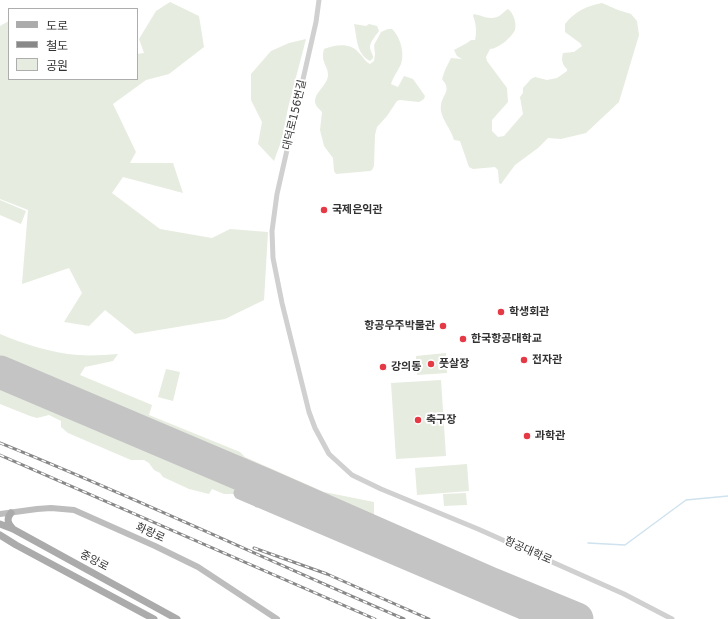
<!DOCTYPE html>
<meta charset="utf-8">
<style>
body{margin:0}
#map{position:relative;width:728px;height:619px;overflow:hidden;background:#fff;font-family:"DejaVu Sans","Noto Sans KR",sans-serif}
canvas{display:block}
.legend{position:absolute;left:8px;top:8px;width:130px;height:72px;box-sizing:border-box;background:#fff;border:1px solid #adadad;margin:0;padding:5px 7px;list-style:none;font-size:12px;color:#333}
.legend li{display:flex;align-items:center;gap:8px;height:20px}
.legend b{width:20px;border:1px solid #adadad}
</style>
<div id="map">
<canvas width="728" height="619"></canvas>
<ul class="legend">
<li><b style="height:5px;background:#ababab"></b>도로</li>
<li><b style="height:5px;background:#888"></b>철도</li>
<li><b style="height:11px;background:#e6ecdf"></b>공원</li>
</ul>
</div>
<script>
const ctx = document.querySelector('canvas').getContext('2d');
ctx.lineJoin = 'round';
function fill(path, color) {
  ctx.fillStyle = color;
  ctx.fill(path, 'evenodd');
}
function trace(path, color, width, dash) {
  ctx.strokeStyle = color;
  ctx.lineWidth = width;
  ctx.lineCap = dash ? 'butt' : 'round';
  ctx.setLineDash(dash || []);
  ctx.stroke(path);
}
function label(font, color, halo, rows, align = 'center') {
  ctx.font = font + ' "DejaVu Sans","Noto Sans KR",sans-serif';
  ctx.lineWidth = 4;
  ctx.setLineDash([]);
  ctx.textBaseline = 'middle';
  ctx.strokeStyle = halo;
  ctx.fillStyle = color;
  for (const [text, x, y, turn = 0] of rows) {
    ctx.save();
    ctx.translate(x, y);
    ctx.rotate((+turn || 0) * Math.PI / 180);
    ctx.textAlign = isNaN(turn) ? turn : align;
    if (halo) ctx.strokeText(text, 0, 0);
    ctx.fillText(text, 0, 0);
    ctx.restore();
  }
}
fill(new Path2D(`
 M170,2l29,14 5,31 -35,27 -23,6 -33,24 23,48 -6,11h43l10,30 -60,-16 -11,16 48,36 52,9 18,-9 38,3 -4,68 -39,19 -90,15 -30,-24 -16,16 -25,-4 18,-29 -13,-25 -47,16 6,-74 -28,-11v-173l9,-5v58h128v-25l7,-1 -5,-14 17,-28z
 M602,3l16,7 13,4 6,7 2,14 -20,67 -33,31 -25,6 -13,-1 -10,10 -23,17 -14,19 -2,-1 -1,-13 -3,-3 -22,2 -4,-2 -9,-26 -6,-1c-3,-12 -15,-23 -13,-35 2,-12 11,-14 1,-26l3,-9 6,-12 11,1 -5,-3 -3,-6 13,-7 4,-3h4c2,-8 1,-17 -2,-24l1,-2c7,1 14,6 23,3 4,-1 7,-6 11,-8 5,4 9,13 7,21 -3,7 -17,19 -25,19l-4,8 1,4 20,27 1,14 -16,18v11l6,6 6,-1 19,-22 -3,-17 3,-4v-5l8,-9 4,-2 12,3 10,-2 10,-7v-2c-5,-5 -6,-9 -4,-16l11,-1 8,-6 -2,-3 -15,-11v-8c10,-13 22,-18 37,-21z
 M354,24l12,2 3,-2 8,2 2,5c-3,4 -9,11 -9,16 0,4 3,6 3,11l-3,3c-14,-7 -13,-24 -16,-37z
 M388,29h4c8,7 13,24 9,35 -3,7 -8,13 -10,20l7,3 6,-11 9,3 12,17 -1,3 -5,3 -19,-2 -3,1 -10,15 -10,11 -2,8 -1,31 -2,4 -2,1 -34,3 -2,-3 -1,-13 -9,-12 -4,-16 2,-18c-2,-2 -5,-5 -6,-7 -5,-10 11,-19 12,-29 1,-10 -8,-13 -4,-27 12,-4 26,-7 35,4 5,4 5,8 11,11l4,-3 1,-7 -1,-9 7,-13z
 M306,39l-18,69 -6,31 -8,22 -16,-17 4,-22 -11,-22v-26l20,-23 18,-8z
 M0,200l26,11 -5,13 -21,-9z
 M0,334c24,10 51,19 78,21 13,1 27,0 40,-1l-5,7 -28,6 -5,8 72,30 -3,10 91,37 5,5 79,35 50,10v16l-3,5 -371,-160z
 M446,353l1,20 -30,2 -1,-19z
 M166,369l14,3 -7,29 -15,-4z
 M0,379l249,106 -4,5 -7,-2 -4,6h-10l-12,-5 -3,5 -20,-5 -26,-12 -3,-4 -6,-3 -5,-7 -5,-3h-13l-63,-27 -7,-6v-6l-12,-6 -12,3 -7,-2 -30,-12z
 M441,380l5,76 -50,3 -5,-76z
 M467,464l2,27 -52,4 -2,-27z
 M466,493l1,12 -23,1 -1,-12z`), '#e6ecdf');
trace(new Path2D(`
 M588,543l37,2 61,-45 42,-4`), '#cfe2ee', 1.5);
trace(new Path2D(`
 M251,480l4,5v8l3,8
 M240,493l296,126
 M378,551l5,-14`), '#c4c4c4', 13);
trace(new Path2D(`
 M0,372l266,113 226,99 85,35`), '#c4c4c4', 33);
trace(new Path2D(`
 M319,0l-3,22 -39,172 -5,37 1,27 9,45 27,109 6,16 14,26 23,21 29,14 97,40 146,65 48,25`), '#d0d0d0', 5);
trace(new Path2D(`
 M0,514l37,-5 14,-1 23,2 81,36 43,21 79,52`), '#bdbdbd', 6);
trace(new Path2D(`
 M11,513c-5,6 -3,11 2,16
 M0,524l13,5 164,90
 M0,535l16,10 138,74`), '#ababab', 7);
const rail = new Path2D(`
 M0,443c136,55 269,118 404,176
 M0,455l375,164
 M254,548l73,26 102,45`);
trace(rail, '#888', 3);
trace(rail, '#fff', 1.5, [4.5]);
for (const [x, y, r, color] of [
 [324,210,4,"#e63946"],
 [501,312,4,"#e63946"],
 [443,326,4,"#e63946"],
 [463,339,4,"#e63946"],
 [524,360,4,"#e63946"],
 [431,364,4,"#e63946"],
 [383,367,4,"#e63946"],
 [418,420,4,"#e63946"],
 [527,436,4,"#e63946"]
]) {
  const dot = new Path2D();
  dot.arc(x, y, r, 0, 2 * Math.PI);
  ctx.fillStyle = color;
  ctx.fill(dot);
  trace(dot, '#fff', 1.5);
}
label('11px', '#333', '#fff', [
 ["대덕로156번길",295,115,-77],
 ["화랑로",150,533,25],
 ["항공대학로",528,551,24],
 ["중앙로",94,561,28]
]);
label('bold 11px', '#333', '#fff', [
 ["국제은익관",332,210],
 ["학생회관",509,312],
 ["항공우주박물관",435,326,"right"],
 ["한국항공대학교",471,339],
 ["전자관",532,360],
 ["풋살장",439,364],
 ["강의동",391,367],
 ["축구장",426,420],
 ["과학관",535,436]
], 'left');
</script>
